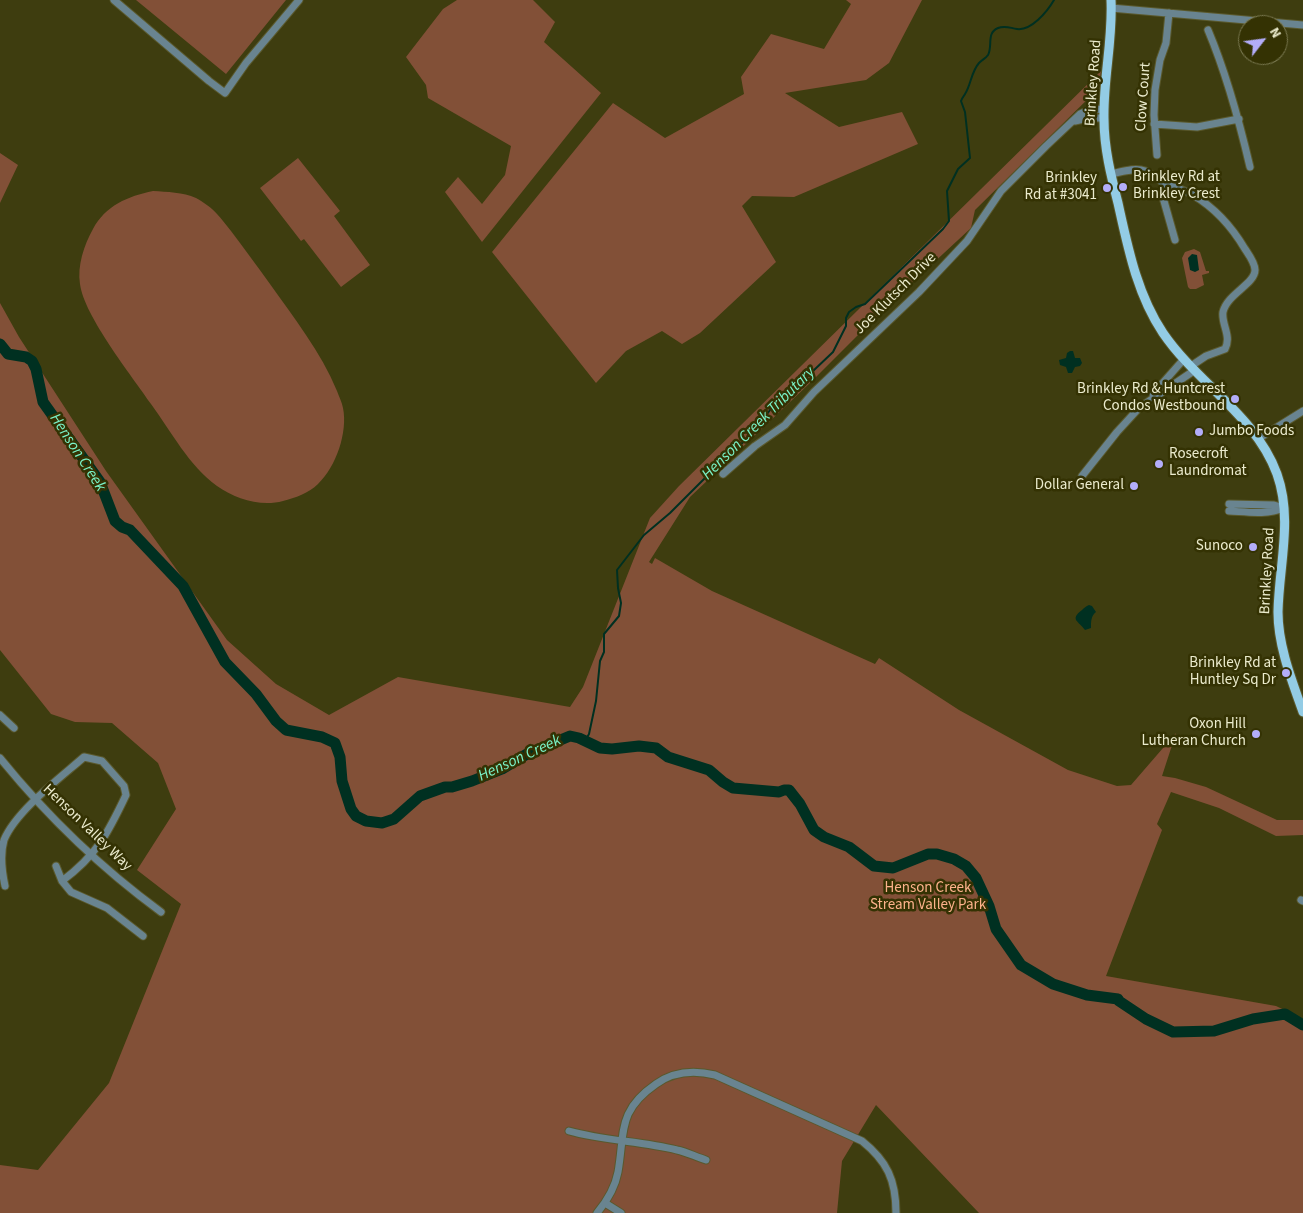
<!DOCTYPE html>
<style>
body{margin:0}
#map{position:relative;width:1303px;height:1213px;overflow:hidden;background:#3e3d0f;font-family:"Source Sans 3",sans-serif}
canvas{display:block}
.north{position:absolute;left:1238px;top:15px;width:50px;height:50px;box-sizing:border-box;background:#343203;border:1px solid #7d7c54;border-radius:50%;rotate:60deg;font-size:14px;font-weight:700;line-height:20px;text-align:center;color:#ebebcd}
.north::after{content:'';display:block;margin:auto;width:18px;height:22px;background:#b3adf9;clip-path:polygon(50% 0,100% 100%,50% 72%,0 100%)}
</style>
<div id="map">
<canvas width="1303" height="1213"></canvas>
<div class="north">N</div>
</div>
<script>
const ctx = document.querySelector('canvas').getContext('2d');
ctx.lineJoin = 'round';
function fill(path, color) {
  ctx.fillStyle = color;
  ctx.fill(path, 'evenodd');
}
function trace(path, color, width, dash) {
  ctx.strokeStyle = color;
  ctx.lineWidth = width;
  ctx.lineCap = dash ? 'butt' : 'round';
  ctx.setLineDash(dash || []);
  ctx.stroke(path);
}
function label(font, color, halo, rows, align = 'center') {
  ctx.font = font + ' "Source Sans 3",sans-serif';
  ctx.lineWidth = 5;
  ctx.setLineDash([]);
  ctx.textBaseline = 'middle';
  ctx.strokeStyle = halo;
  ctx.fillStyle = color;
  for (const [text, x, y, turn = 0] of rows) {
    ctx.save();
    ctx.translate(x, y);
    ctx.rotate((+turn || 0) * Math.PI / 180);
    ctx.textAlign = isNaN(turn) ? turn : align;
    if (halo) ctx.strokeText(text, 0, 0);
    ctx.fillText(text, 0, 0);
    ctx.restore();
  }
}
fill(new Path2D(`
 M136,0h150l-60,74z
 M457,0h76l22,22 -11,20 57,51 -119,149 -37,-50 13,-15 24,27 23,-29 6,-29 -83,-48 -2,-13 -20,-28 37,-48z
 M846,0h76l-33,63 -23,17 -81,13 54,34 63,-15 16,32 -124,53 -42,-1 -10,10 34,56 -76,71 -18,11 -20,-13 -36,20 -30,32 -104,-131 121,-149 52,35 79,-44 -3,-17 30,-43 53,15 27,-45z
 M1101,71l-2,17 -124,122 -4,18 -82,76 -78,78 -121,115 -41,65 3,2 3,-6 57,33 163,73 4,-6 80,52 109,60 49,16 14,-1 45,-52 -14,43 13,2 31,9 71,33h26v15l-27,1 -57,-28 -48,-16 -14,32 5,6 -56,146 170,30 27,13v194h-324l-103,-108 -34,56 -5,52h-837v-48l38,5 71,-87 72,-179 -44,-34 39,-61 -18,-46 -46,-40 -37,-1 -24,-8 -51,-64v-347l19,34 87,134 121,169 49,44 53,31 69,-38 172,30 13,-20 67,-169 29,-32z
 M0,153l18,12 -18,38z
 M298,158l42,53 -6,5 36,49 -29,22 -37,-48 -3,2 -41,-53z
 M153,191c14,1 30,1 43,7 7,4 16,10 21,16 5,5 9,11 14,17 13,17 26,35 39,53 24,34 51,68 67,107 2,6 5,11 6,17 5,24 -7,59 -25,76 -9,9 -23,14 -35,17 -22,6 -48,-2 -66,-15 -28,-20 -46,-55 -66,-82 -19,-28 -67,-88 -71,-120 -3,-18 4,-39 13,-55 12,-23 35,-33 60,-38z
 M1194,249l6,3 6,19h3v2l-7,2 2,10 -8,4h-6l-2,-2 -6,-29 3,-6z`), '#825037');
fill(new Path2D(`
 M1192,254l5,1 2,15 -4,2 -5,-2 -2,-12z
 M1070,351h3l2,7h5l2,5 -2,3 -5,1 -3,6h-4l-2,-6 -6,-2 -1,-5 7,-2 1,-5z
 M1089,605l3,1 4,6c-5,4 -5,9 -5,16l-6,2c-6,-9 -16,-10 -3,-20 2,-2 4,-4 7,-5z`), '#003021');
trace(new Path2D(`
 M585,741l4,-7 7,-33 4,-40 4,-9v-18l15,-18 2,-13 -3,-15 -1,-18 27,-35 26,-22 44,-44 39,-36 20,-27 19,-15 41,-39 13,-26v-8l3,-6 7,-5 9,-3 78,-75 6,-8 -2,-30 11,-22 12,-11 -5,-46 -4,-11c1,-3 3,-5 4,-7 6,-9 6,-22 14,-31 3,-3 7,-5 9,-8 5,-9 -2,-22 10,-27 7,-3 12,0 19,1 14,2 30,-17 37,-29`), '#003021', 2);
trace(new Path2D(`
 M0,344l8,10 18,3 6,4 4,8 7,33 57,80 15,39 7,6 8,3 53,56 42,76 31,32 20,27 10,9 36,7 13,6 5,14 2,24 9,28 5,7 10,5 16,2 12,-4 26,-23 25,-9h7l20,-6 30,-12 25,-15 43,-18 9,2 21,10 12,1 27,-3 17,2 12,9 41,13 14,12 10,6 46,4 5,-2h5l11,14 14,26 10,7 25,10 25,19 19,2 35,-14h9l17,5 12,7 10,12 13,28 7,23 25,36 32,19 34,11 31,4 1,2 27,18 27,13 41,-1 39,-12 32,-5 18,11`), '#003021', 11);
const minor = new Path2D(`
 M114,0l95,81 16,12 21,-30 53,-63
 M1111,8l192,17
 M1208,30c19,45 31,90 42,137
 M1075,121l13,-3h16
 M1154,124l43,3 42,-8
 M1157,155l-3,-40 1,-25 5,-30 6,-17 3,-30
 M1111,174c10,-2 24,-7 34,-3 7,3 13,9 20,12 9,4 19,7 28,12 22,13 39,32 52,54 4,6 10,14 10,21 0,14 -28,24 -32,42 -2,12 9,24 2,37l-19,7 -15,10
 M1163,182l-1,12 13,46
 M1153,394l31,-35
 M1258,439l45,-28
 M723,474l32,-28 30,-21 29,-33 105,-100 48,-51 34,-50 45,-45 34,-32 9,-4 15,-1
 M1082,476l35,-44 22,-24 56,-38
 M1229,504l45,1 10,3
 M1229,511c19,1 37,4 55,-3
 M0,715l14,13
 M0,758c47,58 101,110 161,154
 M56,866l6,15 9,11 36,16 36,28
 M5,886c-3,-14 -5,-32 -1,-46 12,-29 56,-62 80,-83l18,4 22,25 2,9c-18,38 -29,60 -64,86
 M1301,900l2,1
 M569,1131c36,10 72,10 108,19 10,2 19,7 29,10
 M605,1203l16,10
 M597,1213c10,-12 18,-25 21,-41 7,-40 -1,-61 38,-88 18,-13 38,-14 59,-9l147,66c25,20 34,39 34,72`);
const major = new Path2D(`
 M1111,0c2,40 -8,79 -7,119 0,29 7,57 14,84 10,45 19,91 45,130 34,50 93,83 114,141 16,45 2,91 1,138 0,34 14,69 25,100`);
trace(minor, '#5a592d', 9);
trace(major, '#5a592d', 11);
trace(minor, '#698490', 7);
trace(major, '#93cce5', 9);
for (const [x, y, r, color] of [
 [1123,187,5,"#b3adf9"],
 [1107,188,5,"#b3adf9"],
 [1235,399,5,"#b3adf9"],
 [1199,432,5,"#b3adf9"],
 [1159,464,5,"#b3adf9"],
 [1134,486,5,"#b3adf9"],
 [1253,547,5,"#b3adf9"],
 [1286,673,5,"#b3adf9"],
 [1256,734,5,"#b3adf9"]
]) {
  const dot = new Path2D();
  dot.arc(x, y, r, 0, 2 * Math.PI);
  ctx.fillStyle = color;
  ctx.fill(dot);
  trace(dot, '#343203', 2);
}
label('15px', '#ebebcd', '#343203', [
 ["Brinkley Road",1094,83,-86],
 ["Clow Court",1144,97,-86],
 ["Joe Klutsch Drive",896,294,-45],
 ["Brinkley Road",1268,571,-87],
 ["Henson Valley Way",87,828,44]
]);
label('15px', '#ebebcd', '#343203', [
 ["Brinkley Rd at",1133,178,"left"],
 ["Brinkley Crest",1133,195,"left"],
 ["Brinkley",1097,179],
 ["Rd at #3041",1097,196],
 ["Brinkley Rd & Huntcrest",1225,390],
 ["Condos Westbound",1225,407],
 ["Jumbo Foods",1209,432,"left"],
 ["Rosecroft",1169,455,"left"],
 ["Laundromat",1169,472,"left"],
 ["Dollar General",1124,486],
 ["Sunoco",1243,547],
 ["Brinkley Rd at",1276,664],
 ["Huntley Sq Dr",1276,681],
 ["Oxon Hill",1246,725],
 ["Lutheran Church",1246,742]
], 'right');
label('15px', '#fdb28c', '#343203', [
 ["Henson Creek",928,889],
 ["Stream Valley Park",928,906]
]);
label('italic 16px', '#7af3c8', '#343203', [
 ["Henson Creek Tributary",759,424,-45],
 ["Henson Creek",77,453,57],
 ["Henson Creek",520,759,-25]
]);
</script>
